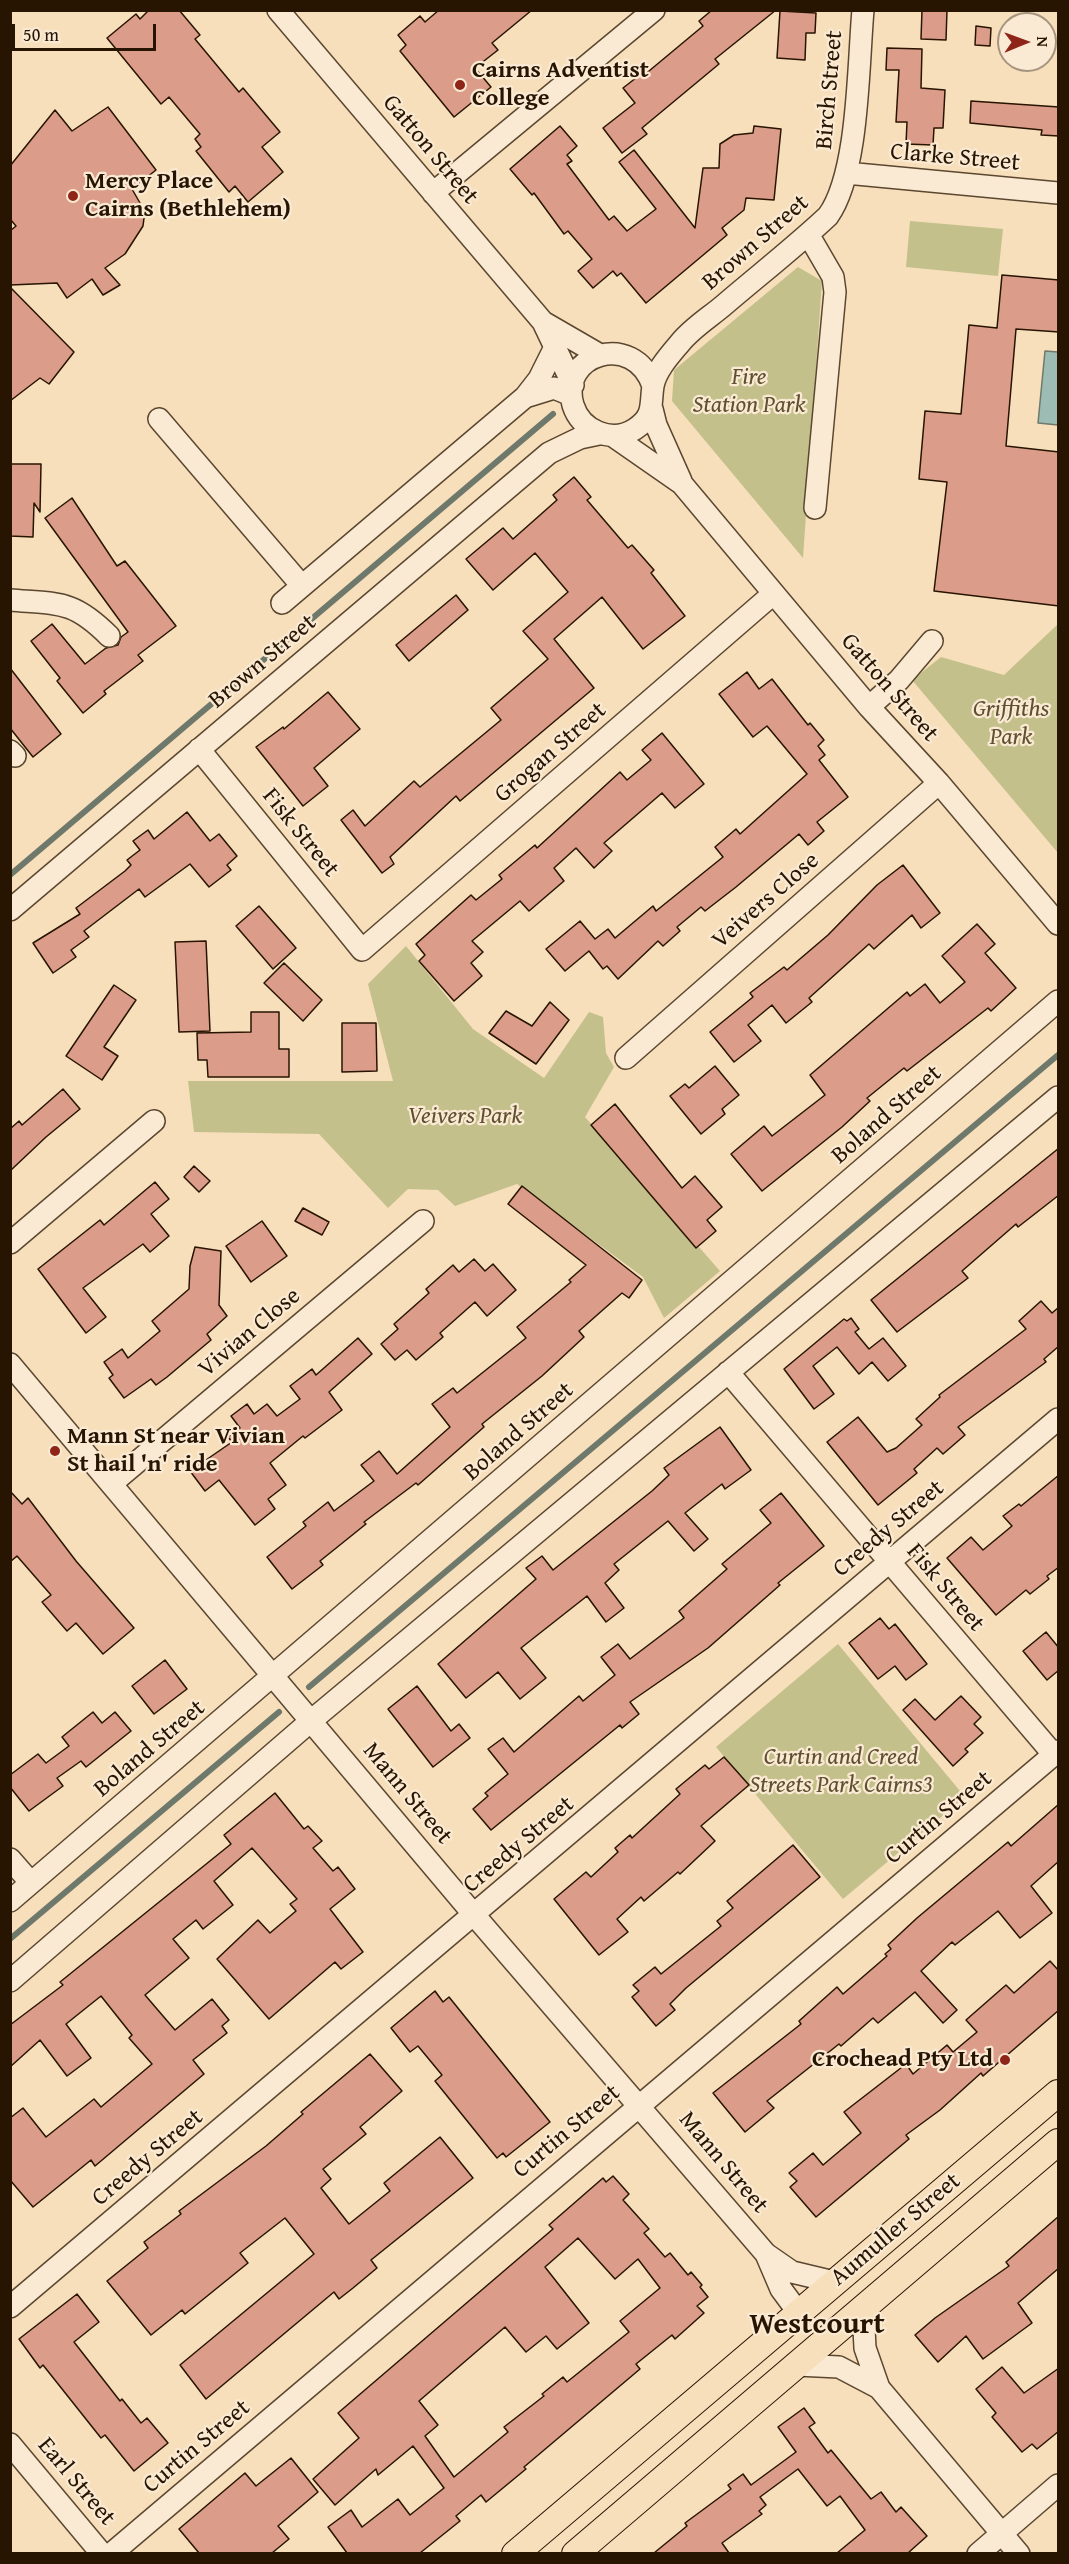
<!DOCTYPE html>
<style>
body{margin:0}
#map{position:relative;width:1069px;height:2564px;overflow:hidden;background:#f7dfbb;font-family:"Gentium Book Plus",serif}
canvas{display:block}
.frame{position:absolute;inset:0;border:12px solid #271401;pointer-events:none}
.north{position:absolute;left:997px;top:12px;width:60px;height:60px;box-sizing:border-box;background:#faead3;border:2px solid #a6947f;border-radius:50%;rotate:89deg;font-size:16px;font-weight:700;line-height:24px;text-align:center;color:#271401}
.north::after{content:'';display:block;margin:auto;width:21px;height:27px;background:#8f2418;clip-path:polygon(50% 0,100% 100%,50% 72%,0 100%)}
.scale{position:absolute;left:12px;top:24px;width:144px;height:27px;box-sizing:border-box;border:3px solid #271401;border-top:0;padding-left:8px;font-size:18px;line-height:21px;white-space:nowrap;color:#271401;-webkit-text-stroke:4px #faead3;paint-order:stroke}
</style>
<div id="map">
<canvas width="1069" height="2564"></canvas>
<div class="frame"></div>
<div class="north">N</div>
<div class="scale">50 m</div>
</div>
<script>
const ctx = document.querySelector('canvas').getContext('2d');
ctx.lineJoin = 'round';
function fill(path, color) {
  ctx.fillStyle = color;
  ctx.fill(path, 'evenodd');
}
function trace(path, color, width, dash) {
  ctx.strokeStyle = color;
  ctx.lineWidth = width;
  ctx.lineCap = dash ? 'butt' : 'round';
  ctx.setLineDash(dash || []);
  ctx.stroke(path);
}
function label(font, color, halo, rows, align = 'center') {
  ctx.font = font + ' "Gentium Book Plus",serif';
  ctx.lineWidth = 4.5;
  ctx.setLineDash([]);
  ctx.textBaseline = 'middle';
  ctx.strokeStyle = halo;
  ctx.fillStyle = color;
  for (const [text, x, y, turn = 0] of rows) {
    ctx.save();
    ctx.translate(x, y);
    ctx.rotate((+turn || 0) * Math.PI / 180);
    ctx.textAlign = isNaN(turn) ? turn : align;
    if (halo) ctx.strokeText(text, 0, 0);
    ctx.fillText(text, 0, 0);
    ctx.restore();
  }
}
fill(new Path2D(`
 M910,221l93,8 -5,47 -92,-9z
 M798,267l24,14 -19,277 -131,-157 2,-31z
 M1058,624v229l-146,-173 29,-23 63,18z
 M406,946l67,83 71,49 45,-66 14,5 3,36 8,14 -29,50 135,154 -56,47 -21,-41 -126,-93 -62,22 -17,-16 -30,-1 -20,19 -69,-74 -125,-2 -6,-51h205l-25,-97z
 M838,1644l127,153 -122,102 -127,-152z`), '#c4c08b');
const water = new Path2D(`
 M1045,351l13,1v73l-20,-2z`);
fill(water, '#9dbcb3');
trace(water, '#6e796c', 1.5);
trace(new Path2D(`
 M10,875l543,-461
 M309,1687l749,-632
 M10,1939l269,-227`), '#6e796c', 6);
const building = new Path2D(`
 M149,10h30l21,25 -5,4 44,53 4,-4 37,44 -18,15 21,25 -35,30 -13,-16 -6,6 -33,-41 5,-4 -6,-8 5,-5 -31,-37 -8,7 -54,-66 29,-24 4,5z
 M439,10h93l-40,33 6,7 -23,18 16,19 -37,30 -54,-66 6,-6 -8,-10 22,-19 5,6z
 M712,10h64l-61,49 4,5 -77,64 5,6 -25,19 -19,-25 32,-25 -12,-15 18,-14 2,2 60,-50 -4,-5z
 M922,10h25l-1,30 -25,-1z
 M780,11l36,2 -1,20h-9l-1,27 -28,-2z
 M976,26l15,2 -1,18 -15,-1z
 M887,48l35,1 -1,39 24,2 -2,38h-9l-1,17 -27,-1 1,-22h-11l3,-52h-13z
 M971,101l88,6v29l-18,-1 1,-5 -72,-7z
 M108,107l48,63 -24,19 8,14 4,15 -1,8 -18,28 -20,14 15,17 -17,10 -11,-16 -25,19 -10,-15 -47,2v-54l6,-5 -6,-7v-53l45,-56 17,21z
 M560,126l17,20 -10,9 5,6 -5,3 42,56 5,-4 13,15 29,-22 -37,-47 15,-12 61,78 8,-60h16l1,-24 14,-9 19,-2 1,-7 27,3 -7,71 -28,-2 -2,12 -22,18 5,7 -81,68 -25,-30 -4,3 -4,-5 -20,17 -15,-17 14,-12 -24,-28 -4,3 -30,-41 -2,2 -22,-26z
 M1002,275l57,5v52l-43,-3 -10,117 53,6v154l-125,-15 13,-109 -28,-3 6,-68 36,3 8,-89 28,3z
 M10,287l64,65 -25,32 -9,-6 -30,23z
 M10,464h31l-1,48 -6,-9 -1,34 -23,-1z
 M574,477l17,20 -4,3 41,48 4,-3 22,25 -3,3 34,43 -42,33 -41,-52 -48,42 40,49 -134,113 -4,-5 -66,61 4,7 -12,9 -41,-53 12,-10 12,16 49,-45 6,6 81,-67 -10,-12 57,-49 -25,-28 45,-39 -33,-39 -42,37 -27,-31 37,-31 10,11 44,-39 -4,-5z
 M72,498l45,68 8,-5 51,65 -38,29 5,6 -39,30 2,3 -23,19 -26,-32 3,-3 -29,-37 21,-17 33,40 21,-16 12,-3 3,-8 7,-5 -83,-114z
 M456,595l12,15 -59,51 -13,-16z
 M10,668l51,66 -28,23 -23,-29z
 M747,672l12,17 13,-10 36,46 2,-2 14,17 -6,6 7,9 -6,5 29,37 -31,25 7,9 -16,14 -9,-11 -63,53 -31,24 -4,-4 -24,20 3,4 -17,15 -5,-5 -40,38 -11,-13 -4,3 -14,-18 -24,20 -19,-22 34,-28 15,18 13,-10 7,9 38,-32 3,5 67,-54 -8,-10 21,-18 4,5 67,-60 -40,-48 -14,11 -34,-43z
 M328,692l32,37 -46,39 14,18 -25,20 -47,-59 27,-20 1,2z
 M662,733l42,51 -29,24 -13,-15 -58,50 8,8 -18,17 -18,-20 -22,20 10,13 -35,30 -9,-10 -48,40 11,11 -12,11 11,13 -28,25 -35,-40 6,-6 -9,-11 55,-49 5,5 26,-21 -3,-4 36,-30 2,3 83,-76 7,8 24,-20 -9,-10z
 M187,812l23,29 9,-7 18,22 -10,9 4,5 -22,17 -19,-23 -45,33 -6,-8 -55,42 5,6 -18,13 5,7 -23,16 -20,-30 47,-29 -4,-6 49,-37 6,-6 -4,-5 13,-10 -7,-9 15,-11 6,9z
 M903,865l37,48 -19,15 -9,-13 -38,34 -5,-5 -60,54 3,4 -26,21 -14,-18 -24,20 13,16 -27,21 -24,-30 43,-35 -3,-4 34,-26 3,3 41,-35 49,-50z
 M259,906l37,42 -23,21 -37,-43z
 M977,924l18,20 -10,9 31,35 -25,23 -3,-3 -81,63 -3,-3 -37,30 3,3 -28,26 -80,64 -31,-37 33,-28 8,10 53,-41 -15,-20 97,-83 3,4 15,-12 15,19 25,-21 -23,-26z
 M206,941l4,90 -31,1 -4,-90z
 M284,963l38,37 -19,21 -39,-38z
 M114,985l22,15 -32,47 14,9 -16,24 -36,-24z
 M550,1002l19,18 -33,44 -47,-31 17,-22 26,15z
 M251,1012h28v37h10v28h-81l-1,-17h-9l-1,-27 54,-1z
 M342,1023h34l1,48 -35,1z
 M715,1066l24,29 -17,14 3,5 -24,20 -31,-38 15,-12 4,4z
 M63,1089l17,20 -34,28 -36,34v-42l9,-8 3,4z
 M615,1104l67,84 13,-12 27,31 -15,13 9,11 -20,17 -105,-123z
 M1059,1148v47l-41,32 -2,-3 -54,47 6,7 -71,54 -26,-32z
 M194,1166l16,15 -11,11 -15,-15z
 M155,1182l14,17 -18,15 18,22 -19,16 -7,-8 -60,44 23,29 -20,16 -48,-64 62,-49 4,5z
 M522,1186l120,94 -13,18 -7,-5 -43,38 5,6 -42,39 -60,48 2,3 -66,58 -2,-2 -52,39 2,2 -46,37 3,4 -31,24 -25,-32 39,-31 -3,-4 25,-20 6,9 40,-30 -13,-16 18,-14 18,23 53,-47 -18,-23 21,-16 4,5 69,-55 -9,-11 54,-45 -2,-2 17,-15 -78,-61z
 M303,1208l26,14 -7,13 -27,-14z
 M262,1221l25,35 -36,26 -25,-36z
 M195,1247l26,4 -2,54 8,11 -20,18 4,6 -44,37 -11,8 -5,-6 -27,19 -15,-20 4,-3 -9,-13 18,-13 6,9 32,-27 -8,-10 37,-32 1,-23z
 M474,1259l11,12 8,-7 23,26 -29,26 -12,-14 -35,31 3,4 -27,23 -9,-10 -12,10 -14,-16 17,-15 -4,-5 35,-31 -3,-4 27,-24 6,7z
 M1041,1301l11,12 7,-6v39l-15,13 2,3 -88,65 7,8 -22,19 -6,-6 -23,21 3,4 -39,32 -51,-63 31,-25 29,35 9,-4 26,-23 -6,-6 24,-22 -1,-2 87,-66 -7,-8z
 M851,1318l8,11 -4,3 14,17 14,-11 23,28 -18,15 -16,-19 -13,12 -22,-27 -24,19 21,28 -20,15 -30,-40 60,-50 3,2z
 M358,1338l14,16 -43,38 13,18 -37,28 -2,-2 -33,27 16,22 -18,14 7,10 -20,16 -36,-45 -14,11 -15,-20 42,-29 -4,-5 12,-9 -9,-12 16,-12 7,10 13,-10 10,12 23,-17 -10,-13 22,-17 4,6z
 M720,1427l31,43 -26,19 -3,-5 -37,29 23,26 -14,12 -26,-30 -54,43 5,6 -14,13 19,25 -18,14 -19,-26 -66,52 25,30 -26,21 -22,-27 -32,26 -28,-34 98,-85 -10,-11 16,-12 11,14 99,-79 17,-16 -5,-7z
 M1059,1475v92l-12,9 2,3 -19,15 -4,-4 -30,25 -49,-57 24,-21 12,13 29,-24 -9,-10 16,-12 2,2z
 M10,1491l12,13 6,-6 48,63 58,67 -31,26 -27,-31 -9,8 -25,-29 9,-7 -34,-39 -7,6z
 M781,1493l43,53 -46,37 2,2 -72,63 -78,54 9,12 -17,14 -2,-3 -129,105 -18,-21 15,-13 -3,-3 23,-19 -20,-25 15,-11 11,14 65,-56 4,5 32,-26 -14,-18 17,-13 12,15 54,-41 -5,-7 48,-42 -5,-5 49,-41 -11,-13z
 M880,1618l9,11 6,-5 32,40 -21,16 -11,-14 -17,13 -29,-36z
 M1046,1632l13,16v22l-12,10 -24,-29z
 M165,1660l22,29 -33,25 -22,-28z
 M417,1686l34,45 8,-7 11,14 -37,29 -45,-58z
 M961,1696l20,21 -7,7 9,9 -18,16 3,3 -15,14 -50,-56 12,-11 20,21z
 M93,1712l9,11 13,-11 16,19 -45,36 -5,-6 -24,17 6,8 -34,25 -19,-24v-12l28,-21 8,9 23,-17 -7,-9z
 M724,1757l25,28 -48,41 14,15 -35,33 -2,-2 -34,29 -3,-4 -24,22 11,13 -29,23 -45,-56 32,-27 5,5 27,-25 -3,-4 15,-13 2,3 48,-44 -4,-5 29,-24 4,4z
 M275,1793l29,36 4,-3 14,15 -9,7 20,23 5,-4 17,22 -25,20 33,43 -22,17 -6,-7 -66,57 -52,-60 41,-39 12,13 26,-22 -6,-7 7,-5 -45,-51 -38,33 19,24 -30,24 -7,-9 -23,19 16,19 -44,37 30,35 37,-31 17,21 -7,6 5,7 -34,27 11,14 -109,92 -4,-6 -58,47 -23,-27v-62l13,-10 23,29 48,-38 7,8 51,-43 -23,-26 3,-3 -31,-39 -35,28 25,34 -24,18 -27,-36 -30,27v-42l53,-40 -3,-3 171,-138 -7,-9z
 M1059,1804v57l-28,25 21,27 -32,25 -22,-27 -43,34 -3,-3 -31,29 36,39 -14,13 -28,-31 -37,31 -5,-5 -32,28 -2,-2 -72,57 7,7 -29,24 -32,-39 88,-69 -2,-3 38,-34 6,7 44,-38 -2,-2 6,-5 -3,-4 29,-27 91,-76 3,4z
 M793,1845l27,32 -134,111 -16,16 5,6 -19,16 -24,-29 7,-6 -6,-6 22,-18 6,7 60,-48 -4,-5 16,-13 -6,-7z
 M1050,1961l9,10v39l-76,66 -2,-3 -41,37 -34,25 3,4 -93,78 -26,-30 7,-6 -8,-8 24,-20 10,12 38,-32 -17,-21 62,-48 7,10 34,-29 6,7 24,-20 -11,-12 40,-35 8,8z
 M435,1991l8,11 6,-5 101,125 -44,35 -3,-4 -6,5 -62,-77 7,-6 -24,-29 -8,6 -19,-24z
 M370,2054l32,37 -42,36 6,7 -43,35 8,10 -10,9 28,36 41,-33 -6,-8 56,-46 33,41 -102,82 6,8 -24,20 -14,11 -5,-7 -128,107 -26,-34 134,-111 -29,-36 -45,35 8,10 -63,51 -3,-4 -31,25 -44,-54 41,-33 -4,-6 37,-28 -2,-3 87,-65 37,-32 -2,-2z
 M613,2176l16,18 -6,6 26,29 -5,4 21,24 5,-4 18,22 3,-3 11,13 -2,2 8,10 -11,9 7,7 -29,26 -3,-4 -36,29 4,5 -116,98 2,2 -40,33 -5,-7 -25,21 4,5 -40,32h-73l-19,-26 23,-17 11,17 36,-28 12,16 34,-27 -31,-42 -35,29 -2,-6 -41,36 -22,-26 46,-41 -21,-25 215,-184 -4,-4 54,-47 3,4zM578,2238l37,41 23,-20 22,29 -40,33 9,11 -62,50 -4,-5 -21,17 2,2 -40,31 4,5 -54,45 -29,-41 13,-11 -19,-24 86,-74 21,25 20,-16 11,13 32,-26 -44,-56z
 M1059,2216v52l-41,35 14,20 -49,36 -17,-23 -28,26 -23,-27 20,-17 74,-52 -3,-4z
 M77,2294l22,28 -25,20 46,59 2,-2 19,24 6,-5 21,25 -34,28 -29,-36 -4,3 -58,-73 -3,3 -21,-29z
 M1002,2367l22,26 35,-25v63l-22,18 -5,-5 -10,8 -30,-35 4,-4 -20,-24z
 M804,2408l11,15 -6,4 19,26 3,-3 40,49 10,-7 15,20 5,-5 26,29 -19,17h-71l28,-23 -25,-34 -13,10 -29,-37 -38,28 6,8 -7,6 3,3 -40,29 7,10h-75l33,-27 -2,-3 46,-34 -3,-4 15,-11 8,11 45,-33 -18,-25z
 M291,2458l27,34 -40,34 11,13 -17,14h-73l-20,-24 66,-56 11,13z`);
fill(building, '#dc9c8a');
trace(building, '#271401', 1.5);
const minor = new Path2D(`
 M278,10l265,312 30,63
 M846,173l212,20
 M433,193l221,-183
 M808,234l25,43 2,15 -20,216
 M543,322l57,33
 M653,386c-19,-56 -95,-32 -80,19 8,26 39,39 62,24 20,-13 15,-25 18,-43 3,-16 17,-31 27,-43 12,-15 30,-26 44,-38 35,-30 71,-58 104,-89 31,-43 30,-151 35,-206
 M525,397l29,-9 17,7
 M652,409l4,16 25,56
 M159,419l143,167
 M613,436l69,48 187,223 70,76 119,141
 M10,600c49,4 63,0 99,36
 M282,603l243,-206 14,-18 16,-32
 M869,707l30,-27 33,-39
 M199,749l163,201 411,-356
 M10,751l5,5
 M10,910l539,-457 31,-15 19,-4
 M626,1058l313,-275
 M10,1243l144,-122
 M10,1364l465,552 291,338 26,18 42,10
 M728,1372l326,383
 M111,1484l312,-263
 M10,1859l21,24
 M10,1901l1048,-900
 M10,1981l302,-261 746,-623
 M766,2254l15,35 17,23
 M10,2307l1048,-888
 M863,2309l2,39 14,40 140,166
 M797,2365l42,2 40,21
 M10,2444l92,110
 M111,2554l947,-803
 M978,2554l80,-69`);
const major = new Path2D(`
 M515,2554l543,-461
 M575,2554l483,-412`);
trace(minor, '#5b4730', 24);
trace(major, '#271401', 28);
trace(minor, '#faead3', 21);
trace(major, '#f7dfbb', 26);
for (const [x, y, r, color] of [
 [460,85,6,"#8f2418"],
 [73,196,6,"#8f2418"],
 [55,1451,6,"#8f2418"],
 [1005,2060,6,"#8f2418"]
]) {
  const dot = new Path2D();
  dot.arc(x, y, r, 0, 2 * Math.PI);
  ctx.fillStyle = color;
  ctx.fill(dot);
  trace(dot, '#faead3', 2);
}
label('bold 24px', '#271401', '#faead3', [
 ["Cairns Adventist",472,71],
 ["College",472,99],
 ["Mercy Place",85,182],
 ["Cairns (Bethlehem)",85,210],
 ["Mann St near Vivian",67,1437],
 ["St hail 'n' ride",67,1465],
 ["Crochead Pty Ltd",993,2060,"right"]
], 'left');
label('24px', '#271401', '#faead3', [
 ["Birch Street",830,90,-85],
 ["Gatton Street",430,150,50],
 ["Clarke Street",955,158,5],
 ["Brown Street",756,243,-41],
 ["Brown Street",263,662,-40],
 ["Gatton Street",889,688,49],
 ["Grogan Street",551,753,-41],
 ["Fisk Street",300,833,51],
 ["Veivers Close",766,901,-41],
 ["Boland Street",887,1115,-41],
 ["Vivian Close",250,1333,-40],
 ["Boland Street",519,1432,-41],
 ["Creedy Street",889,1529,-40],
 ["Fisk Street",945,1588,50],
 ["Boland Street",150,1749,-40],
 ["Mann Street",407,1794,50],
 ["Curtin Street",939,1818,-40],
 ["Creedy Street",519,1845,-40],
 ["Curtin Street",567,2132,-40],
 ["Creedy Street",148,2158,-40],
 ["Mann Street",723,2163,50],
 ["Aumuller Street",896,2230,-40],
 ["Curtin Street",197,2447,-40],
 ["Earl Street",76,2482,50]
]);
label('italic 24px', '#5e5031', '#faead3', [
 ["Fire",749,378],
 ["Station Park",749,406],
 ["Griffiths",1011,710],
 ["Park",1011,738],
 ["Veivers Park",465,1117],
 ["Curtin and Creed",841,1758],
 ["Streets Park Cairns3",841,1786]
]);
label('bold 30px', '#271401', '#faead3', [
 ["Westcourt",817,2325]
]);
</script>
